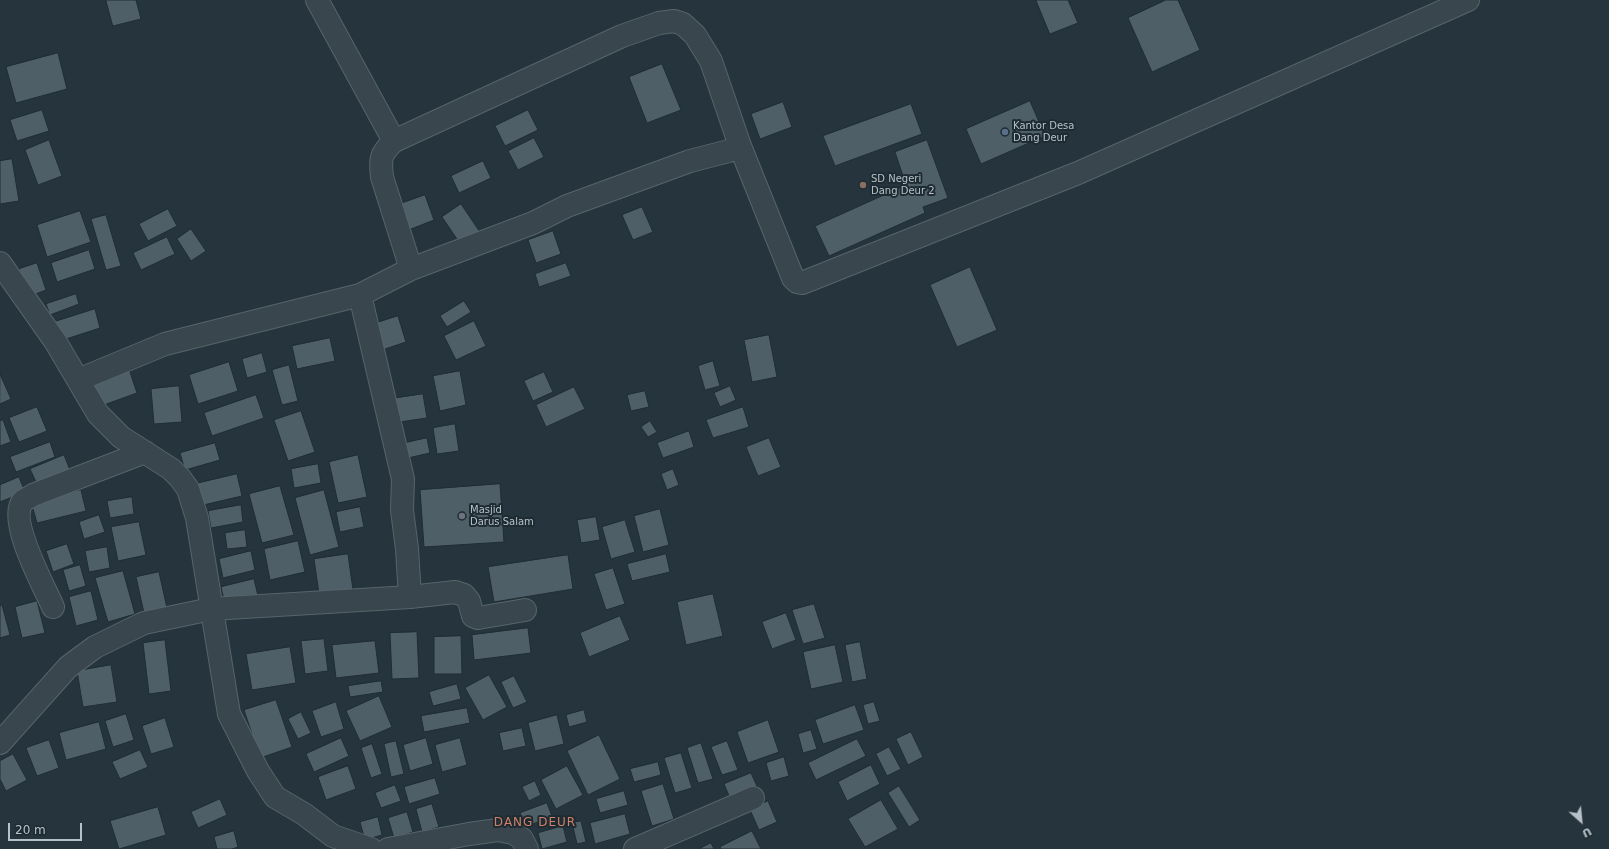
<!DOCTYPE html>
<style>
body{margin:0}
#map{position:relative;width:1609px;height:849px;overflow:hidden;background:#26353d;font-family:"DejaVu Sans",sans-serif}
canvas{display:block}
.north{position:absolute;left:1561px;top:801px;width:40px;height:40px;-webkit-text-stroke:3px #1e2b32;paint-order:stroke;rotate:153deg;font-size:11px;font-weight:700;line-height:16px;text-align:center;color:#b6c1c8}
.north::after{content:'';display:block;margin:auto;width:14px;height:18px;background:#b6c1c8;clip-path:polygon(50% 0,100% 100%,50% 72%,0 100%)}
.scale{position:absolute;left:8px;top:823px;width:74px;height:18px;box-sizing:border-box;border:2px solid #b6c1c8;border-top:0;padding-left:5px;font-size:12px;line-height:14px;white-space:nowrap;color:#b6c1c8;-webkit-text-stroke:3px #1e2b32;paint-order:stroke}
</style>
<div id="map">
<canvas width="1609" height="849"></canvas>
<div class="north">U</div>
<div class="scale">20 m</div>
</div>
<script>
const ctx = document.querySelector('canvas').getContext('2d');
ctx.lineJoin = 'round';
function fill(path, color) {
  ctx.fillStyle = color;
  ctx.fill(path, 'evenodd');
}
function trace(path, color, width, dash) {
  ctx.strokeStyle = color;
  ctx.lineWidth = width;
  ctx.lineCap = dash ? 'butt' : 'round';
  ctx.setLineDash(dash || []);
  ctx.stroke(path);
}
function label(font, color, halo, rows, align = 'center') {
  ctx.font = font + ' "DejaVu Sans",sans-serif';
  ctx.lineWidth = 4;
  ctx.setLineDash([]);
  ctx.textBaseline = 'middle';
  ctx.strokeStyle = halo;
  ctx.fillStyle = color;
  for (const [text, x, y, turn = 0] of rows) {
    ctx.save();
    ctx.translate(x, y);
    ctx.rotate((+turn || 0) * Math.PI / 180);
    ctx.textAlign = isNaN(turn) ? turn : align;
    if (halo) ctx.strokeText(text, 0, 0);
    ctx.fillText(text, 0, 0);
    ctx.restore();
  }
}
const building = new Path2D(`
 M106,0h30l5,19 -28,7z
 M1036,0h32l10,23 -28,11z
 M1166,0h12l22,50 -48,22 -24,-54z
 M58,53l9,36 -51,14 -10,-36z
 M662,64l19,46 -34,13 -18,-46z
 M1030,101l15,35 -64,28 -15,-35z
 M783,102l9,25 -32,12 -9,-25z
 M911,104l11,30 -87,32 -12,-30z
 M42,110l7,21 -32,10 -7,-21z
 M528,110l10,20 -33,16 -10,-20z
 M534,138l10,19 -26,13 -10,-19z
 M49,140l13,36 -24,9 -13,-35z
 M927,140l21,58 -25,9 2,6 -96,43 -14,-30 91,-41 -11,-33z
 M12,159l7,42 -19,3v-43z
 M483,161l8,17 -32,15 -8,-17z
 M425,195l9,25 -28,11 -9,-26z
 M461,204l19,28 -19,13 -19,-28z
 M642,207l11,25 -20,8 -11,-25z
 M168,209l9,17 -29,15 -9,-17z
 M80,211l11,31 -44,15 -10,-32z
 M106,215l15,51 -15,4 -15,-51z
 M191,229l15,22 -15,10 -14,-22z
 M553,231l8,23 -25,9 -8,-23z
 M167,237l8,17 -34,16 -8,-17z
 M89,250l6,19 -38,13 -6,-19z
 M37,263l9,27 -18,7 -9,-28z
 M566,263l5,13 -32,11 -4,-13z
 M970,267l27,63 -40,17 -27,-62z
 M76,294l3,10 -29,11 -4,-11z
 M464,301l7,11 -24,15 -7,-11z
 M95,309l5,19 -40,13 -6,-19z
 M398,316l8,26 -27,9 -9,-26z
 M474,321l12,25 -30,14 -12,-24z
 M769,335l8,42 -25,5 -8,-42z
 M330,338l5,23 -38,8 -5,-23z
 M262,353l5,19 -20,6 -5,-19z
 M713,361l7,25 -15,4 -7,-24z
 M229,362l9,29 -40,13 -9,-29z
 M289,365l9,36 -16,4 -10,-35z
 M129,369l8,24 -36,13 -9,-23z
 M460,371l6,34 -26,6 -7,-35z
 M544,372l9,20 -20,9 -9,-20z
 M0,374l11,25 -11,5z
 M179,386l3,36 -28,2 -3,-35z
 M730,386l6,14 -16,7 -6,-14z
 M574,387l11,22 -39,18 -10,-22z
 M645,391l4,16 -18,4 -4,-16z
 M423,394l4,24 -34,5 -3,-24z
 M256,395l8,23 -52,18 -8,-23z
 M37,407l10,24 -28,11 -10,-24z
 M743,407l6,20 -36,11 -7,-18z
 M301,411l14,41 -27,9 -14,-41z
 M3,420l8,22 -11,4v-25z
 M650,421l7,11 -9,5 -7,-10z
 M455,424l4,27 -22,3 -4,-26z
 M689,431l5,16 -31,11 -6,-15z
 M427,438l3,15 -22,5 -3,-15z
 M769,438l12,29 -23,9 -12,-29z
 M50,442l5,15 -39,15 -6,-15z
 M215,443l5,17 -35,10 -5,-17z
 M64,455l6,15 -34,12 -6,-13z
 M358,455l9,42 -29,6 -9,-41z
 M318,464l3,19 -27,5 -3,-19z
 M673,469l6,16 -12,5 -6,-16z
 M237,474l5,22 -43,10 -4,-22z
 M19,477l6,15 -25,10v-17z
 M500,484l4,58 -80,5 -4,-57z
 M280,486l14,49 -32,8 -13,-49z
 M81,490l5,21 -49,12 -6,-21z
 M324,490l15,57 -29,8 -15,-57z
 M132,497l2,17 -24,4 -3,-17z
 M241,505l2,17 -32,6 -3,-17z
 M360,507l4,20 -24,5 -4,-20z
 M660,509l9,36 -26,7 -9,-36z
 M99,515l6,17 -21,7 -5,-17z
 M596,517l4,23 -19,3 -4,-23z
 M625,520l10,32 -24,7 -9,-32z
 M139,522l7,33 -28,6 -7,-34z
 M245,530l2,17 -20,2 -2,-16z
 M298,541l7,31 -35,8 -6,-31z
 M67,544l7,20 -21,8 -7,-21z
 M107,547l3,21 -21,4 -4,-21z
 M251,551l4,19 -32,8 -4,-19z
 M348,554l5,36 -34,4 -5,-35z
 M666,554l4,18 -38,9 -5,-17z
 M568,555l5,34 -79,13 -6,-35z
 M80,565l6,21 -17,5 -6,-21z
 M613,568l12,36 -19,6 -12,-36z
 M123,571l12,43 -27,8 -13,-44z
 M159,572l8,36 -23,5 -8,-36z
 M254,579l5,21 -33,8 -5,-21z
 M91,591l7,29 -22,6 -7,-29z
 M713,594l10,42 -37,9 -9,-43z
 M37,601l8,32 -23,5 -7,-31z
 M814,604l11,34 -22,6 -11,-34z
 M2,605l8,30 -10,3v-32z
 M786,613l10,27 -24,9 -10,-27z
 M620,616l10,24 -41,17 -9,-24z
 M528,628l3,25 -57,7 -2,-25z
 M417,632l2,46 -27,1 -2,-46z
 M461,636l1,38h-28v-37z
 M324,639l4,32 -23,3 -4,-33z
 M165,640l6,51 -22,3 -6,-51z
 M375,641l4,32 -43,5 -4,-33z
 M860,642l7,37 -15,3 -7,-37z
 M835,645l8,37 -32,7 -8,-37z
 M290,647l6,36 -44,7 -6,-36z
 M111,665l6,37 -34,5 -6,-36z
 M489,675l18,32 -24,13 -18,-32z
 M514,676l13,26 -14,6 -12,-26z
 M381,681l2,11 -33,5 -2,-11z
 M457,684l4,15 -28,7 -4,-14z
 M379,696l13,31 -32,14 -14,-30z
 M276,700l16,47 -32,11 -16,-48z
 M336,702l8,27 -23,8 -9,-26z
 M874,702l6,19 -12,3 -5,-19z
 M855,705l9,25 -41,14 -8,-24z
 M467,708l3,15 -46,9 -3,-16z
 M584,710l3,12 -18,5 -3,-12z
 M301,712l10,21 -13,6 -10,-20z
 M126,714l8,26 -21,7 -8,-26z
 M557,715l7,29 -29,7 -7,-28z
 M165,718l9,29 -23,7 -9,-28z
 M768,720l11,32 -31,11 -11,-31z
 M99,722l7,27 -40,11 -7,-27z
 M522,728l4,18 -23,5 -4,-18z
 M811,730l6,19 -14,4 -5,-19z
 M911,732l12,25 -15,8 -12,-26z
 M599,735l21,44 -32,16 -21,-44z
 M341,738l8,18 -35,16 -8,-18z
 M426,738l7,26 -23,7 -7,-26z
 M460,738l7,27 -25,7 -7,-27z
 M857,739l9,17 -50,24 -8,-17z
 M49,740l10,28 -22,8 -11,-28z
 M396,741l8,33 -13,3 -7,-33z
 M727,741l11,29 -16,5 -11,-28z
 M701,743l12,36 -15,4 -11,-35z
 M372,744l10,30 -11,4 -10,-30z
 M889,747l12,22 -14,7 -11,-22z
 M140,750l8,17 -28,12 -8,-17z
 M681,753l11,35 -17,5 -11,-35z
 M13,754l14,26 -21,11 -6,-12v-18z
 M784,757l5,19 -18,5 -5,-18z
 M658,762l3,13 -27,7 -4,-13z
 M871,765l9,19 -33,17 -9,-19z
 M348,766l8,23 -30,11 -8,-23z
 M567,766l16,29 -27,14 -15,-29z
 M751,773l6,13 -27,12 -6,-14z
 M435,778l5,16 -31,10 -5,-17z
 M535,781l6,14 -12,6 -7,-14z
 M663,784l11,35 -22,7 -11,-35z
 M395,785l6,16 -20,7 -6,-15z
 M899,786l21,34 -11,7 -21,-34z
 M624,791l4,14 -28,8 -4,-14z
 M220,799l7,16 -29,13 -7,-16z
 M881,800l17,29 -33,18 -17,-28z
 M768,801l9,21 -18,8 -9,-20z
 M547,803l5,13 -26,11 -6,-14z
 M432,804l7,23 -17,5 -6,-23z
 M158,807l8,28 -47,14 -9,-28z
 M407,812l6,20 -19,6 -6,-20z
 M625,814l5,20 -35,10 -5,-21z
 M378,817l4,18 -17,5 -5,-18z
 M581,821l5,21 -9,2 -5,-21z
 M563,826l4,16 -25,7 -4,-16z
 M234,831l4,16 -6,2h-15l-3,-12z
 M752,831l9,18h-40l-1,-2z
 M711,843l3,6h-15z`);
fill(building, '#4f5f68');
trace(building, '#202d34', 1);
const minor = new Path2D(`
 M317,0l77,141
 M0,263l55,78 43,73 23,23 50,32 9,9 8,11 9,29 32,196 29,57 17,26 29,17 29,22 38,13
 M411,269l-29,-92c-2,-18 -2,-23 12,-36l228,-105 37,-13 15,-2 9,3 12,11 16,26 29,85 53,132 4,4 5,1 276,-110 390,-173
 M360,295l43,184 -1,31 5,39 3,48
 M78,380l87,-36 195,-49 51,-26 122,-46 34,-17 123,-45 39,-10 11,-5
 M53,607c-8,-19 -46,-87 -30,-106 2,-2 8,-4 10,-6l112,-43
 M0,743l68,-76 27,-20 49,-24 67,-14 199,-12 45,-5 9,3 5,6 4,15 5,2 47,-8
 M388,849l81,-15 29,-4 15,3 5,3 4,3 5,10
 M635,849l118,-51`);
trace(minor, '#57646b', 24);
trace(minor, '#39464d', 22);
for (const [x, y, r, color] of [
 [1005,132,4,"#5c6f8a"],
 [863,185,4,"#8d6e63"],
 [462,516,4,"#6b7280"]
]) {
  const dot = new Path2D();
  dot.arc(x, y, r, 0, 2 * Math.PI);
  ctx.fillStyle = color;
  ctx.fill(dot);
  trace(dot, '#1e2b32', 1.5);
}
label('10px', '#b6c1c8', '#1e2b32', [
 ["Kantor Desa",1013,126],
 ["Dang Deur",1013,138],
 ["SD Negeri",871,179],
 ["Dang Deur 2",871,191],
 ["Masjid",470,510],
 ["Darus Salam",470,522]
], 'left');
ctx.letterSpacing = '1px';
label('12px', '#d08169', '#1e2b32', [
 ["DANG DEUR",535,823]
]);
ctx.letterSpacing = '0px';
</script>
